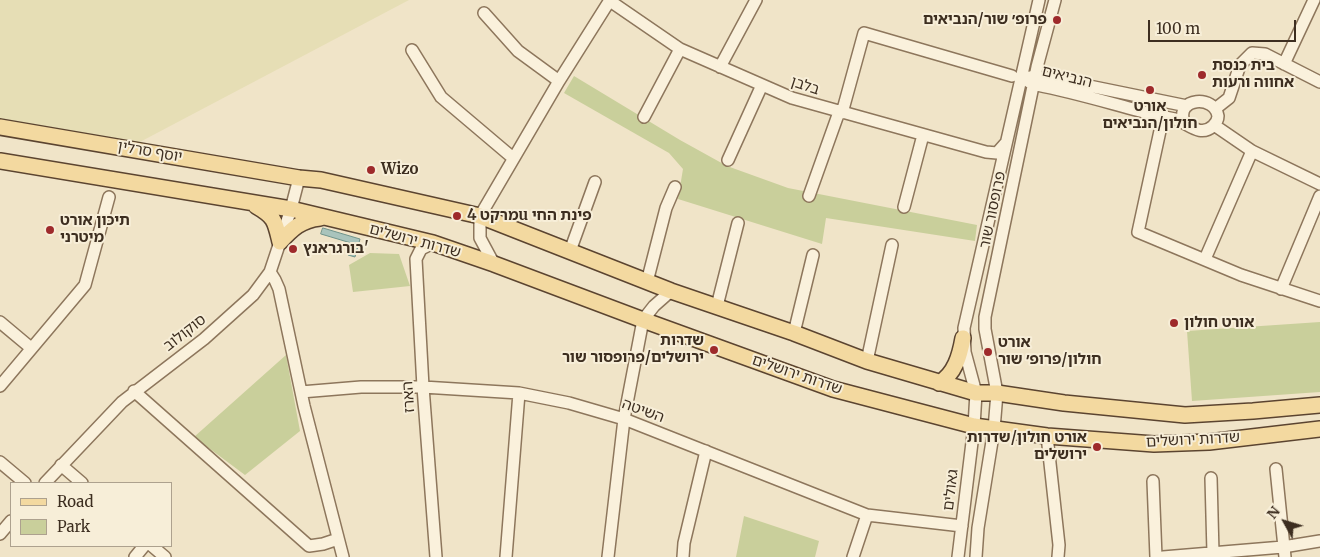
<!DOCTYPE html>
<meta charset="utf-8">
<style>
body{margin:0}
#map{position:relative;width:1320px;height:557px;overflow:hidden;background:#f0e4c8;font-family:Merriweather,serif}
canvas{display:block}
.legend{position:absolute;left:10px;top:482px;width:162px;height:65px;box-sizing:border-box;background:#f7eed8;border:1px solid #ada18e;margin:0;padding:6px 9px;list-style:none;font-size:15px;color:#3d2e20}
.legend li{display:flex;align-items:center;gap:10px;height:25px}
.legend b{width:25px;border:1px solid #ada18e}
.north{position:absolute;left:1260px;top:497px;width:50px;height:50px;-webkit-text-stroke:4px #f7eed8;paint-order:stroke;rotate:309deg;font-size:14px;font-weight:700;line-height:20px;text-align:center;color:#3d2e20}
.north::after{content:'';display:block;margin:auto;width:18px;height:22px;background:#3d2e20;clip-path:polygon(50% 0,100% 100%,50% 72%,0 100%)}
.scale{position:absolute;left:1148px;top:20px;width:148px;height:22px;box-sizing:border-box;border:2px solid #3d2e20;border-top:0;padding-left:6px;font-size:15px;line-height:18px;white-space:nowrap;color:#3d2e20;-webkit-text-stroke:4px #f7eed8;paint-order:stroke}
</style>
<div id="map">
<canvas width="1320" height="557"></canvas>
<ul class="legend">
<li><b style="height:6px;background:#f3d9a0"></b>Road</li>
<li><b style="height:14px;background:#c9cf9b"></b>Park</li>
</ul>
<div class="north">N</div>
<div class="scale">100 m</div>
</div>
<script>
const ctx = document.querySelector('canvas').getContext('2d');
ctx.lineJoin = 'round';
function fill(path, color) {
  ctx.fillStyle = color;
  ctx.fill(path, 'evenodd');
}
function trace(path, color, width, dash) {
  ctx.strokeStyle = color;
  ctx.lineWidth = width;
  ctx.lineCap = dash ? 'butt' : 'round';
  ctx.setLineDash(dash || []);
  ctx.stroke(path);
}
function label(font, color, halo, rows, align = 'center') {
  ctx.font = font + ' Merriweather,"Noto Sans Hebrew",serif';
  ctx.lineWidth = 4;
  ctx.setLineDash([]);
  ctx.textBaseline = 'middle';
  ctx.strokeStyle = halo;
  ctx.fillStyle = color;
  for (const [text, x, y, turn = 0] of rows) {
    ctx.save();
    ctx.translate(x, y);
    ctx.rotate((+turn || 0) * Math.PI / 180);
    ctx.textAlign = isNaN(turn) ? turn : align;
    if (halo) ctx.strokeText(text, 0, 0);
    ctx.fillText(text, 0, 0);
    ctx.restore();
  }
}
fill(new Path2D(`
 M0,0h409l-271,143 -138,-22z`), '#e6deb5');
fill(new Path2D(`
 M574,76l106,64 47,26 61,22 189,37 -2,16 -149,-23 -4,26 -144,-45 5,-30 -14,-16 -105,-60z
 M370,253l29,1 11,32 -57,6 -4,-27z
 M1320,322v70l-128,9 -5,-70z
 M286,355l14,76 -55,44 -51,-38z
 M744,516l75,25 -4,16h-79z`), '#c9cf9b');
const water = new Path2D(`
 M323,228l37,11 -5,18 -7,-2 3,-12 -30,-9z`);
fill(water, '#a9c4bc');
trace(water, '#6f938a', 1);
const minor = new Path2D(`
 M610,1l70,48 112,49 194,54 11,1 8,-9
 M484,13l34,38 41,30
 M412,50l29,47 72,61
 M1284,64l30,-64
 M720,67l36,-67
 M1030,77l20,1 137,28
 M1029,82l8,3c41,8 82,21 123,31 5,1 10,2 15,3 13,4 25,19 38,7 3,-3 5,-6 5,-10 -3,-21 -43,-19 -34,6
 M1215,109l14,-11 11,-33 12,-12 13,1 55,28
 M842,113l22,-80 148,43
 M644,117l36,-68
 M1163,117l-25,115 103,43 79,26
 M1214,125l38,26 68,33
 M728,160l34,-75
 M809,196l30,-84
 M904,207l19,-72
 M433,243l-12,6 -5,10 7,128 13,170
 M570,251l25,-69
 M1205,259l47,-108
 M494,264l-14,-26v-22l79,-135 51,-81
 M270,272l5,8 4,9 25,117 39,151
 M647,282l19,-74 9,-21
 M1281,289l39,-93
 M717,306l21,-83
 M0,322l31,26
 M794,333l19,-78
 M867,361l25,-116
 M0,386l85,-101 24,-88
 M134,391l175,155 14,-2 15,-5
 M301,392l60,-5h62l96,6 50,10 55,16 243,96 95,11
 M1047,436l12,109 -1,12
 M0,462l25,21
 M61,465l21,18
 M1276,469l9,88
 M1211,478l2,75
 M1153,481l3,76
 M45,483l77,-81 82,-63 49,-44 17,-23 21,-63 8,-31
 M0,534l11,-13
 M152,546l13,11
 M135,557l9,-11
 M506,557l13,-164
 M608,557l16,-138 19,-99 11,-14 17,-15
 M683,557l1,-14 22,-92
 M853,557l14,-42
 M958,557l16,-131 2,-33 -11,-41 -1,-24 75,-328
 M976,557l2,-29 16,-99 3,-36 -12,-64v-12l52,-250 18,-67
 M1163,557l120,-10 37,-6`);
const major = new Path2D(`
 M0,127l299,51 22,2 159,36 191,75 123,42 73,28 109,32h21l67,10 121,12 68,-4 67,-6
 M0,161l291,48 142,34 61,21 149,56 190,69 141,37 73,10 107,8 55,-2 111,-13
 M256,206c19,11 19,15 24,36
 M280,242c12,-13 21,-22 40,-24
 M939,383c16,-9 21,-28 24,-45`);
trace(minor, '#8d765c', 14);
trace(major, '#5b4430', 18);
trace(minor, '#faf1dc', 11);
trace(major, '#f3d9a0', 15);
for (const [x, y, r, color] of [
 [1057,20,5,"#9e2a2b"],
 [1202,75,5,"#9e2a2b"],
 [1150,90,5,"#9e2a2b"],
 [371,170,5,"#9e2a2b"],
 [457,216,5,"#9e2a2b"],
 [50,230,5,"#9e2a2b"],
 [293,249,5,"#9e2a2b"],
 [1174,323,5,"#9e2a2b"],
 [714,350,5,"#9e2a2b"],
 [988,352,5,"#9e2a2b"],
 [1097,447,5,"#9e2a2b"]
]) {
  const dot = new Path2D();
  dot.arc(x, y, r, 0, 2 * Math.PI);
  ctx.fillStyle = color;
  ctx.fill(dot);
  trace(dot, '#f7eed8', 2);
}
label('bold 15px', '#3d2e20', '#f7eed8', [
 ["פרופ׳ שור/הנביאים",1047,20,"right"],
 ["בית כנסת",1212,66],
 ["אחווה ורעות",1212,83],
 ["אורט",1150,107,"center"],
 ["חולון/הנביאים",1150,124,"center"],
 ["Wizo",381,170],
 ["מרקט 4u פינת החי",467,216],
 ["תיכון אורט",60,221],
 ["מיטרני",60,238],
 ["בורגראנץ'",303,249],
 ["אורט חולון",1184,323],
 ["שדרות",704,341,"right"],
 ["ירושלים/פרופסור שור",704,358,"right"],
 ["אורט",998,343],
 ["חולון/פרופ׳ שור",998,360],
 ["אורט חולון/שדרות",1087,438,"right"],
 ["ירושלים",1087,455,"right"]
], 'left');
label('15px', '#3d2e20', '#f7eed8', [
 ["הנביאים",1067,77,14],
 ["בלבן",805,86,18],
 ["יוסף סרלין",150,152,10],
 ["פרופסור שור",993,210,-78],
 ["שדרות ירושלים",415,241,15],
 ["סוקולוב",185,333,-38],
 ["שדרות ירושלים",797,375,19],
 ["הארז",409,397,-94],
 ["השיטה",643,411,20],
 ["שדרות ירושלים",1193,440,-3],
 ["גאולים",951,490,-83]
]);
</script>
